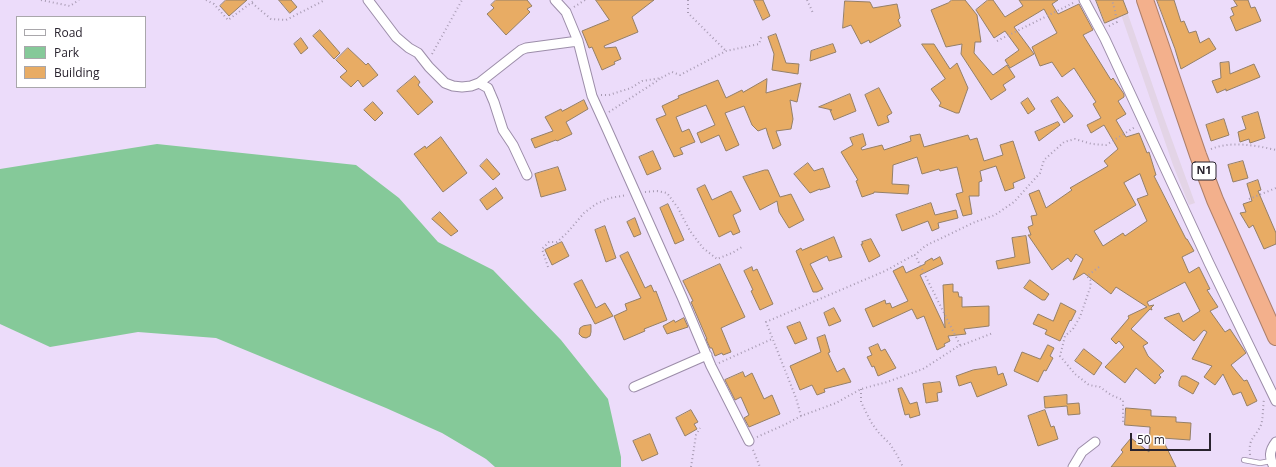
<!DOCTYPE html>
<style>
body{margin:0}
#map{position:relative;width:1276px;height:467px;overflow:hidden;background:#ecdcfa;font-family:"Open Sans",sans-serif}
canvas{display:block}
.legend{position:absolute;left:16px;top:16px;width:130px;height:72px;box-sizing:border-box;background:#fff;border:1px solid #a9a7ab;margin:0;padding:5px 7px;list-style:none;font-size:12px;color:#29232e}
.legend li{display:flex;align-items:center;gap:8px;height:20px}
.legend b{width:20px;border:1px solid #a9a7ab}
.scale{position:absolute;left:1130px;top:433px;width:81px;height:18px;box-sizing:border-box;border:2px solid #29232e;border-top:0;padding-left:5px;font-size:12px;line-height:14px;white-space:nowrap;color:#29232e;-webkit-text-stroke:3px #fff;paint-order:stroke}
</style>
<div id="map">
<canvas width="1276" height="467"></canvas>
<ul class="legend">
<li><b style="height:5px;background:#fff"></b>Road</li>
<li><b style="height:11px;background:#85c999"></b>Park</li>
<li><b style="height:11px;background:#e8ac64"></b>Building</li>
</ul>
<div class="scale">50 m</div>
</div>
<script>
const ctx = document.querySelector('canvas').getContext('2d');
ctx.lineJoin = 'round';
function fill(path, color) {
  ctx.fillStyle = color;
  ctx.fill(path, 'evenodd');
}
function trace(path, color, width, dash) {
  ctx.strokeStyle = color;
  ctx.lineWidth = width;
  ctx.lineCap = dash ? 'butt' : 'round';
  ctx.setLineDash(dash || []);
  ctx.stroke(path);
}
function label(font, color, halo, rows, align = 'center') {
  ctx.font = font + ' "Open Sans",sans-serif';
  ctx.lineWidth = 3.5;
  ctx.setLineDash([]);
  ctx.textBaseline = 'middle';
  ctx.strokeStyle = halo;
  ctx.fillStyle = color;
  for (const [text, x, y, turn = 0] of rows) {
    ctx.save();
    ctx.translate(x, y);
    ctx.rotate((+turn || 0) * Math.PI / 180);
    ctx.textAlign = isNaN(turn) ? turn : align;
    if (halo) ctx.strokeText(text, 0, 0);
    ctx.fillText(text, 0, 0);
    ctx.restore();
  }
}
fill(new Path2D(`
 M1116,0h7l41,118 31,85 -6,2 -16,-40z`), '#e3d4e6');
fill(new Path2D(`
 M157,144l199,21 43,33 39,44 55,28 68,70 47,59 13,58v10h-126l-9,-8 -44,-26 -56,-25 -170,-70 -78,-6 -88,15 -50,-23v-155z`), '#85c999');
const building = new Path2D(`
 M226,0h21l-18,16 -9,-10z
 M279,0h12l6,7 -7,6z
 M496,0h31l5,6 -5,3 3,3 -24,23 -19,-21 7,-6 -3,-3z
 M596,0h58l-22,17 6,15 -34,14 1,2 11,-1 5,12 -7,3 1,2 -13,6 -10,-23 -3,1 -7,-17 27,-11z
 M754,0h9l7,16 -7,4z
 M952,0h13l12,15 4,27h-6l-1,11 19,22 14,-10 8,12 -12,8 3,5 -15,10 -30,-46 1,-10 -16,3 -15,-37 17,-7z
 M988,0h5l12,17 18,-11 -4,-6h39l-6,4 6,10 21,-10 14,26 -10,5 28,45 2,-2 11,16v3l-6,4 8,13 -10,6 10,17 13,-4 8,20 2,-1 7,23 -2,1 32,63h1l7,12 -12,6 7,16 10,-6 11,22 -3,1 11,17 -8,4 15,21 5,-3 16,24 -15,12 13,16 3,-1 10,21 -10,5 -6,-14 -8,3 -10,-21 -8,11 -11,-8 8,-11 -20,-7 15,-27 -3,-2 -10,11 -30,-23 15,-5 4,9 17,-11 -15,-29 -38,20 2,4 5,-1 -3,3 1,2 -2,-1 -19,20 17,14 -5,3 5,10 16,15 -5,4 2,2 -6,7 -19,-16 -11,15 -20,-16 19,-20 -5,-6 -3,3 -5,-5 18,-21 -1,-2 19,-9 -31,-20 -5,7 -27,-21 -11,7 10,-21 -7,-5 -5,8 -3,-4 -16,12 -24,-35h3l-3,-8 5,-2 -2,-9 6,-1 -8,-21 10,-4 7,18 26,-18 -2,-2 38,-22 -4,-5 14,-12 -14,-24 -13,8 -4,-8 14,-7 -8,-14 3,-2 -22,-34 -12,9 -10,-15 -12,4 -8,-19 25,-14 -13,-24 -30,18 20,27 -24,14 -5,-8 14,-10 -14,-19 -11,7 -18,-28zM1140,174l8,21 -11,4 10,22 -22,15 -2,-3 -20,13 -9,-15 42,-26 -12,-22z
 M1096,0h27l5,13 -23,10z
 M1157,0h17l7,22 3,-1 5,12 7,-2 4,12 9,-5 7,11 -35,20 -6,-20z
 M1234,0h14l3,8 4,-1 6,14 -25,10 -6,-14 4,-2 -3,-7 6,-2z
 M845,1l25,1 3,6 24,-4 3,14 -2,2 3,6 -31,17 -1,-3 -8,4 -10,-19 -8,3z
 M320,30l20,23 -6,6 -21,-23z
 M776,34l10,29 13,1 -1,10 -26,-4 2,-16 -6,-17z
 M301,38l7,10 -7,6 -7,-10z
 M833,44l3,8 -26,9 1,-10z
 M922,44h12l16,25 7,-6 11,25 -9,25h-3l-17,-7 2,-3 -10,-14 14,-10z
 M348,48l18,17 2,-2 10,12 -15,12 -5,-7 -7,7 -11,-10 7,-6 -11,-11z
 M1229,62l1,12 24,-10 6,13 -34,14v-2l-9,4 -5,-12 9,-3 -1,-15z
 M415,76l5,6 -2,3 15,17 -15,13 -21,-24z
 M767,79l-1,14 35,-10 -4,19 -7,-2 3,19 -2,10 -15,2 5,14 -8,4 -5,-14 -2,-7 -8,3 -6,-6 -8,-19 -19,7 14,32 -13,6 -7,-16 -18,8 -4,-10 18,-8 -9,-20 -30,12 6,15 7,-3 6,13 -15,6 3,6 -9,3 -18,-38 10,-4 -4,-9 17,-8 -1,-2 40,-16 8,18 16,-8 1,2z
 M879,88l13,25 -5,3 2,6 -11,4 -13,-31z
 M850,94l6,17 -22,9 -4,-10h2l-13,-3z
 M1058,97l15,19 -9,7 -13,-22z
 M1028,98l7,11 -7,5 -7,-11z
 M584,100l4,9 -22,13 6,12 -15,7 -1,-1 -21,8 -4,-9 22,-8 -8,-14 16,-8 1,2z
 M373,102l10,11 -8,8 -11,-11z
 M1258,112l7,26 -15,5 -1,-4 -9,3 -2,-10 8,-3 -4,-12z
 M1224,119l5,16 -18,6 -5,-16z
 M1058,122l2,3 -21,16 -4,-9z
 M863,134l3,11 -5,3 1,2 20,-5 2,5 27,-9 -1,-5 10,-2 4,13 44,-12 2,5 7,-2 7,23 19,-6 -3,-10 13,-4 12,37 -12,5 1,5 -9,3 -9,-25 -16,5 2,10 -3,1v14h-10l3,18 -9,2 -7,-22 7,-2 -6,-25 -17,4 -1,-2 -17,5 -5,-17 -24,8 -1,19 17,1 -1,9 -34,-2v1l-12,4 -6,-16 2,-1 -17,-28 12,-7 -3,-7z
 M441,137l26,36 -24,19 -29,-38 11,-8 1,2z
 M653,151l8,18 -14,6 -8,-18z
 M487,159l13,15 -7,6 -13,-14z
 M1243,161l5,17 -15,4 -5,-17z
 M808,163l6,8 9,-3 7,19 -10,3v-1l-10,4 -16,-19z
 M558,167l8,23 -25,7 -6,-23z
 M765,170h3l12,27 11,-3 13,26 -15,8 -10,-16 -2,-11 -17,9 -17,-33z
 M1258,180l3,10 -3,1 18,42v11l-12,5 -11,-24 -4,3 -9,-15 6,-1 -3,-8 9,-3 -5,-17z
 M705,185l7,15 19,-9 10,20 -8,4 7,17 -7,3 -2,-4 -12,6 -22,-48z
 M496,188l7,10 -16,12 -7,-10z
 M931,203l4,12 21,-5 2,8 -20,5 1,5 -7,3 -4,-10 -26,10 -6,-16z
 M668,204l16,36 -9,4 -15,-36z
 M440,212l18,19 -7,5 -19,-17z
 M635,218l6,16 -7,3 -7,-15z
 M605,226l11,32 -10,4 -11,-32z
 M1026,236l4,27 -32,6 -2,-8 19,-4 -3,-19z
 M834,237l8,20 -13,4 -2,-5 -17,8 13,25 -6,3h-4l-17,-41 5,-3 1,2z
 M871,239l9,17 -11,6 -8,-18h2l-1,-2z
 M562,242l7,14 -17,9 -7,-15z
 M628,252l17,36 6,-3 3,7 2,-1 11,29 -23,9 1,2 -21,9 -10,-24 13,-6 -2,-6 16,-6 -21,-42z
 M940,257l3,7 -23,11 25,53 -2,-43 10,-1v8h5l1,5h3v10l27,-1v20l-25,3 2,5 -18,2 2,5 -6,3 1,2 -8,4 -13,-34 -7,3 -5,-10 -39,18 -8,-18 20,-9 1,4 4,-1 2,5 16,-7 -15,-30 10,-5 3,7 19,-9v-2l7,-4 1,2z
 M720,264l25,53 -24,11 10,24 -8,3 -1,-2 -7,3 -3,-8h-2l-4,-9h1l-16,-37 2,-1 -10,-20z
 M752,267l1,4 4,-2 16,35 -13,6 -9,-19 2,-1 -9,-19z
 M582,280l14,28 9,-5 8,13 -18,8 -21,-40z
 M1030,280l19,14 -4,6h-3l-18,-12z
 M1061,303l15,8 -5,10 -1,-1 -10,21 -15,-7 2,-4 -14,-6 5,-10 15,7z
 M834,308l7,13 -12,5 -5,-13z
 M684,318l4,9 -21,7 -4,-8 11,-6 1,2z
 M800,322l7,17 -12,5 -8,-17z
 M591,325v7l-1,4 -4,2 -4,-1 -3,-3 1,-6 3,-2z
 M825,335l5,17 -2,1 9,19 7,-4 7,14 -27,7 1,3 -8,3 -5,-10 -12,5 -10,-24 31,-14 -4,-14z
 M878,344l3,7 4,-2 11,19 -18,8 -4,-10 -2,1 -5,-10 5,-2 -3,-7z
 M1048,345l6,3 -4,8 3,2 -7,13 -2,-1 -6,12 -24,-11 8,-19 18,7z
 M1084,349l18,14 -8,12 -19,-14z
 M996,367l2,8 5,-2 4,12 -30,12 -6,-15 -12,4 -3,-10 17,-6z
 M743,372l2,5 7,-4 12,26 8,-4 8,19 -31,13 -5,-9 5,-3 -8,-18 -6,3 -10,-20z
 M1182,376h4l13,7 -6,11 -14,-8v-4z
 M940,382l2,10 -5,1 1,8 -12,2 -3,-19z
 M902,388l8,16 7,-2 3,13 -10,3 -1,-4 -4,1 -7,-26z
 M1067,395v9l12,-1 1,11 -12,1 -1,-9 -22,2 -1,-11z
 M1126,408l25,2v6l25,1v5l15,1 -1,17 -28,-2 14,29h-65l12,-15 -2,-2 10,-12 18,14 1,-25 -25,-2z
 M691,410l7,12 -4,2 3,5 -12,7 -9,-18z
 M1045,410l6,17 3,-1 4,13 -20,7 -10,-30z
 M650,434l8,20 -16,7 -9,-20z`);
fill(building, '#e8ac64');
trace(building, '#947f67', 1);
const lane = new Path2D(`
 M1244,460l16,3 11,-2`);
const street = new Path2D(`
 M368,0l28,37 13,11 9,5 11,14 16,16 8,3 9,1 9,-1 8,-3 42,-33 5,-2 52,-7
 M555,0l11,12 12,29 14,55 15,33 75,168 29,69 38,75
 M1084,0l21,39 104,224 67,138
 M479,83l9,5 6,14 9,28 10,15 14,30
 M634,387l73,-32
 M1073,467l9,-15 13,-10
 M1274,467c-5,-10 -5,-16 2,-25`);
const highway = new Path2D(`
 M1145,0l53,155 17,45 61,137`);
trace(lane, '#9c8da9', 6);
trace(street, '#9c8da9', 11);
trace(highway, '#ac7f6b', 18);
trace(new Path2D(`
 M41,0l29,6 9,-6
 M206,0l8,4 14,16 27,-20
 M688,0v13l38,38
 M807,0l6,13
 M252,3l19,16 15,1 39,-20
 M574,7l11,-7
 M1109,26l8,-4 -2,-11 -3,-11
 M997,41l78,-39
 M432,54l30,-54
 M601,95h8l22,-7 11,-7 19,-3 11,-6 8,3 46,-24 33,-7 3,-9
 M609,112l51,-33
 M1211,149c20,-8 43,-4 65,1
 M645,192l12,-1 10,2 11,15 12,23 13,17 14,11 15,-6 10,-6
 M1249,199l27,-11
 M548,267l-6,-18 7,-7h8l10,-9 17,-20 12,-9 14,-6 17,-3
 M1099,267l-12,9 4,5 -1,7 -10,29 -7,12 -8,7 -5,20 15,18 14,11 11,2 11,8 12,5v24
 M960,345l-45,-90 10,-9 50,-24 20,-7 19,-13 26,-29 4,-13 20,-18 11,-3 17,5 14,1 29,-18
 M719,363l53,-24
 M861,389v13l10,20 8,11 11,11 7,11 6,12
 M801,416l-5,-18 -30,-76 119,-51 29,-16
 M757,437l27,-12 17,-9 35,-13 25,-14 26,-7 36,-13 34,-22 36,-14
 M753,450l7,17
 M1250,455c-2,-17 5,-17 11,-30 2,-5 2,-20 3,-26
 M691,467l5,-32 4,-7`), '#a89bb3', 2, [1, 3]);
trace(lane, '#fff', 4.5);
trace(street, '#fff', 9);
trace(highway, '#f3b08c', 16);
for (const [x, y, w] of [
 [1204,171,24]
]) {
  const box = new Path2D();
  box.roundRect(x - w / 2, y - 9, w, 18, 3);
  ctx.fillStyle = '#fff';
  ctx.fill(box);
  trace(box, '#29232e', 1);
}
label('bold 11px', '#29232e', null, [
 ["N1",1204,171]
]);
</script>
